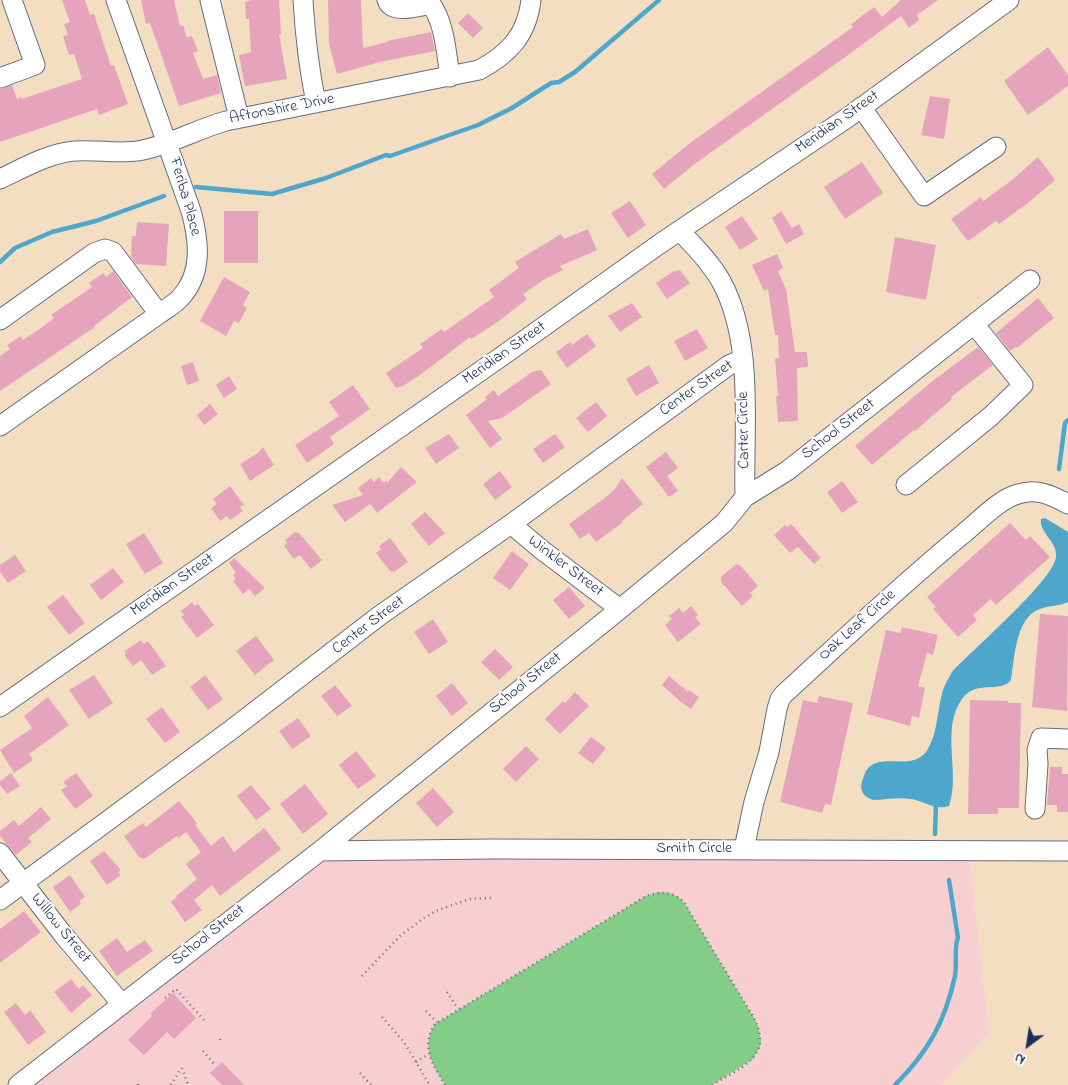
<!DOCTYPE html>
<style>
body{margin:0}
#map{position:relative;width:1068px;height:1085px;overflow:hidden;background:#f3dec2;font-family:"Indie Flower",sans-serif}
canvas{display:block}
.north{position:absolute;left:1003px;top:1020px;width:50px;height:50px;-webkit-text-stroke:4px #fdfcf7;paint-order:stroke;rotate:211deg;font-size:14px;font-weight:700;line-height:20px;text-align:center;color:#1b2f5e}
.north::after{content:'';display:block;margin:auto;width:18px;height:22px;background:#1b2f5e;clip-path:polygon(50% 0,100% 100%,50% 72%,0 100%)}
</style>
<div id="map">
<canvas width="1068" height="1085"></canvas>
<div class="north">N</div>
</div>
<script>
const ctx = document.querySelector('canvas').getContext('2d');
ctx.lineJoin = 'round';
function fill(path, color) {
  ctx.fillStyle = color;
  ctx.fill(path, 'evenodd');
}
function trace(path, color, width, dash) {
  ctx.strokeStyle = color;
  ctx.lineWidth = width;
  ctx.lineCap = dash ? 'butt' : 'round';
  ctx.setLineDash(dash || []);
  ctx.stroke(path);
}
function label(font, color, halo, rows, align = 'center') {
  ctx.font = font + ' "Indie Flower",sans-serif';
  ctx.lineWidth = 4;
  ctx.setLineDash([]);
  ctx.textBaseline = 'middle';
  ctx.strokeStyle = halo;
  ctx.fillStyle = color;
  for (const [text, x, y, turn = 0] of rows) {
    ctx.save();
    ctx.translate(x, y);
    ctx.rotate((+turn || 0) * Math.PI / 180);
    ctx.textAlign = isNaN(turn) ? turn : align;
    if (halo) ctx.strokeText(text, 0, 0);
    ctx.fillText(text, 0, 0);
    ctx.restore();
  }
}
fill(new Path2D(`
 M321,853h648l20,179 -48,53h-920z`), '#f7cfd0');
fill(new Path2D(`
 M659,892c11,0 19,3 26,12l69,114 4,8 3,14 -1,7 -7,12 -41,26h-267c-12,-20 -25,-39 -10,-61l211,-128z`), '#84cd89');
fill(new Path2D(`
 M1045,518l23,14v70c-10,5 -24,3 -34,10 -18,11 -20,48 -23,68 -11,14 -35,-1 -49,19 -22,31 -1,73 -13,107 -15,5 -25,-6 -39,-7 -11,-2 -25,1 -37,1 -5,-2 -9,-4 -11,-9 -2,-5 0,-10 2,-15 9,-28 46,-3 62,-24 12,-17 11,-43 17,-62 2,-6 6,-12 9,-18 20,-22 101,-91 104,-115 2,-15 -17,-24 -15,-38z`), '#4ea7cb');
trace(new Path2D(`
 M196,187l76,7 54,-16 60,-23 4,1 88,-31 34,-17 39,-25 8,-1 16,-10 84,-72
 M0,262l15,-14 37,-16 44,-11 68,-25
 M1059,469l6,-46 3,-3
 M935,834l1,-32
 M895,1085c33,-33 50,-63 60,-109 2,-10 -1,-32 3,-38l-9,-58`), '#4ea7cb', 4.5);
fill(new Path2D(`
 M62,0h23l5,15 4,-1 17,52 3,-1 14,39 -29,11 -2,-6 -97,33v-53l12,-4 5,14 4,-2 1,2 60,-20 -8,-25 -5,1 -6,-19 5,-1 -4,-11 6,-2z
 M141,0h33l6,26 3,-1 4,13 5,-2 6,15 -5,2 10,26 14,-4 4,18 -42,13 -29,-83 -4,1z
 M251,0h28l2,34h-2l8,45 -42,7 -6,-31 12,-3 -2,-33h-3l-1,-17z
 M328,0h33l2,48 24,-6v-1l44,-9 4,19 -55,11 -43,12 -8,-30z
 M901,0h37l-21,15 2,5 -10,8 -8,-12 -53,39 -152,108 -32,26 -12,-15 38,-31 163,-116 -2,-3 23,-17 8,10z
 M468,13l15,15 -10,10 -15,-15z
 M1048,47l20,28v11l-40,29 -24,-34z
 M930,96l20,3 -6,40 -23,-4z
 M1038,157l17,23 -27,23 -29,21 -3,-3 -28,20 -17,-22 30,-22 2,4 29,-21z
 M862,162l21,31 -38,26 -21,-32z
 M630,201l16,24 -18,13 -17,-25z
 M224,211h34v52h-34z
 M781,211l11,17 7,-4 5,10 -18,10 -14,-26z
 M742,216l16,23 -18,11 -15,-23z
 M137,222l32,2 -3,42 -30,-2 -5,-7 1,-21h4z
 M588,229l9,21 -37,16 3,4 -18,9 -22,15 4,5 -28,22 -28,18 -1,-2 -50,38 -17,11 -7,2 -10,-15 37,-25 -3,-4 22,-15 2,3 50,-35 -5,-7 30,-22 -4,-6 46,-28 3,5z
 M895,237l41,8 -10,55 -40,-8z
 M777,254l6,14 -5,3 8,18 9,63h12l1,15 -11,1 1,53 -20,1 -2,-26h2l-3,-37 4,-1 -1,-23h-3l-7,-46 -4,2 -12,-26z
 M680,270l10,13 -23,16 -11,-16 18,-12z
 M113,271l19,26 -38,29 1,1 -95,64v-35l10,-7 -3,-4 14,-9 2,4 21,-14 10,-8 -3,-3 41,-28 -3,-4 14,-10 3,4z
 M224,277l26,15 -7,13 4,3 -8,15 -5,-2 -8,15 -26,-15z
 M1038,298l16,20 -37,30 -1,-1 -6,4 -14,-18z
 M632,303l10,14 -22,15 -12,-16z
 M697,329l11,19 -23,13 -11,-20z
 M587,334l9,12 -29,22 -11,-16 14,-10 2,3z
 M978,347l15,18 -42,32 1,2 -37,32 -1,-1 -42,35 -17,-19 80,-67z
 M193,362l6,19 -12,4 -6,-19z
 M649,365l10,18 -23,13 -10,-17z
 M541,370l10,14 -49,34 -14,3 14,18 -12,9 -24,-33 21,-16 -2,-2 9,-7 4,6 34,-24z
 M229,376l8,13 -13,9 -8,-13z
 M353,385l17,24 -40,28 4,7 -27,19 -12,-18 44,-29 -10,-14z
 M596,402l11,14 -19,16 -12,-14z
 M210,404l8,10 -14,11 -7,-10z
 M449,434l10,14 -23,16 -11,-16z
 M555,434l10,13 -22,16 -10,-14z
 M263,447l11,18 -24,16 -10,-17 18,-11z
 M666,452l12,16 -11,8 11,15 -9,6 -23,-30z
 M401,467l16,15 -40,31 -7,-9 -25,18 -13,-17 31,-10 -5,-7 13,-10 3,4 5,-5 5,6 2,-2 2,1z
 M500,471l12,16 -17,13 -12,-16z
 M622,478l21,26 -21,17 1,1 -27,20 -7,-9 -9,6 -11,-15 37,-27 9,-8z
 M842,481l16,21 -16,11 -15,-21z
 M230,486l14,19 -4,2 3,4 -13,9 -3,-4 -7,5 -9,-13 6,-4 -4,-5z
 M425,512l20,21 -16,13 -18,-22z
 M1010,523l16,17 4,-4 20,21 -54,48 -5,-6 -18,16 4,5 -19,17 -25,-28 3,-2 -9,-10z
 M791,524l30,34 -7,6 -16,-17 -8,6 -16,-18 11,-10 2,2z
 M295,532l4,1 23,27 -11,9 -11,-14 -6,4 -10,-13 3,-3 -2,-3z
 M144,533l19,30 -18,11 -19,-30z
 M390,538l18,24 -14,10 -4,-1 -14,-18 5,-4 -2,-3z
 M512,551l17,13 -19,26 -17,-12z
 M15,555l11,16 -18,12 -8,-11v-7z
 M234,558l31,30 -10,8 -6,-7 -6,5 -10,-13 3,-2 -3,-4 3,-2 -7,-10z
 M736,564l5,2 17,20 -8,7 3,3 -11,10 -21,-24v-5z
 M113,568l11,14 -23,18 -11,-15z
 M569,587l16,19 -16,13 -16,-19z
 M63,595l22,28 -16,12 -22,-28z
 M192,602l3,4 3,-2 16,21 -17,13 -16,-21 3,-2 -3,-4z
 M691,606l7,9 -3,2 6,7 -23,18 -13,-17 7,-6 -3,-3 10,-8 4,5z
 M1040,614l28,2 -1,95 -35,-4z
 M433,619l15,23 -19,12 -15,-22z
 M902,627l36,8 -5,20 -6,-2 -9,33 7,2 -6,30 -7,-2 -2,10 -43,-12 19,-84 14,3z
 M256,636l18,24 -19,15 -19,-24z
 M141,640l3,4 4,-3 18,25 -14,9 -11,-15 -8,6 -8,-10v-5z
 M495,649l18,18 -14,13 -18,-18z
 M94,675l19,28 -24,16 -20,-29z
 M205,675l18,24 -15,11 -18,-23z
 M669,676l19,16 1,-2 10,7 -8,12 -10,-7 -19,-17z
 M452,683l16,20 -16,13 -16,-20z
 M335,685l17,21 -15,10 -16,-20z
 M575,692l14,14 -29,28 -15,-15 18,-18 2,2z
 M819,696l34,7 -22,102 -6,-1 -3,9 -42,-11 23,-102 14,3z
 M48,697l21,28 -40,29 4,6 -19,13 -14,-23 32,-22 -8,-12z
 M970,700l38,1v2h13l-2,105h-21v6h-30z
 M162,707l18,25 -15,11 -19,-24z
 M298,718l13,18 -19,13 -13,-18z
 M591,737l15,11 -13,16 -15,-11z
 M526,746l13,13 -23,23 -13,-13z
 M356,751l20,25 -18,13 -19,-24z
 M1050,767h12v7h6v38h-11v-7h-10z
 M11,773l9,13 -13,8 -7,-9v-4z
 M76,773l17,23 -18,13 -14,-19 6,-4 -4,-4z
 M305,784l23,30 -25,20 -23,-30z
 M251,785l20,24 -15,11 -19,-24z
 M433,788l21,24 -17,15 -21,-24z
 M179,801l18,22 -2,2 16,21 12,-10 11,16 30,-24 17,21 -61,47 -8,-11 -18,15 8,10 -17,12 -14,-20 6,-5 -1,-1 21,-17 -11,-15 15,-12 -15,-20 -8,6 -1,-2 -33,23 -5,-2 -15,-21 19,-13 3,4z
 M41,807l10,12 -23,19 4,4 -16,13 -16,-19v-5l14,-11 5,6z
 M104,851l17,19 -3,2 3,3 -14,10 -17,-24z
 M70,875l15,22 -6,4 2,3 -11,8 -17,-25z
 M24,911l17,21 -41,31v-34z
 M117,938l10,14 18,-12 8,11 -36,25 -18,-25z
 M71,979l8,10 4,-4 9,10 -21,18 -17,-21z
 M173,993l23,25 -22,21 -7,-7 -23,23 -16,-15 24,-24 -2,-2z
 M16,1003l9,12 5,-5 16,22 -18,13 -24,-33z
 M222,1062l22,23h-22l-12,-12z`), '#e5a4bc');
const minor = new Path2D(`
 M210,0l29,118
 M303,0c2,35 6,69 13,103
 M387,0c5,15 32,6 44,4
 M428,0c17,21 18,51 22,77
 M0,78l35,-13 -23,-65
 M861,107l63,89 72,-49
 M0,179c23,-11 49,-26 75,-28 22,-2 46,4 68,-1 29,-6 54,-21 83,-29l253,-51c30,-16 48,-35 52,-70
 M680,231c15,16 30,31 41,50 34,62 22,148 24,216
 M0,320l94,-67 11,-4 8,3 46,62
 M0,426l159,-112c7,-5 16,-10 22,-17 22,-24 18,-57 10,-86l-75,-211
 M906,485l85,-69 32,-31 -49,-61
 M511,524l31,26 78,59
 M0,707l505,-353 156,-111 186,-125 162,-118
 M1035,809l3,-45 -1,-14 4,-12 27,1
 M744,849l10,-47 15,-50 8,-43 3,-10 4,-5c59,-54 117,-109 179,-160 15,-12 36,-35 55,-40 19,-6 33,1 50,10
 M320,851l174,-2 574,2
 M0,853l65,84 57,67
 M0,900l231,-170 148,-114 132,-92 218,-159 14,-6
 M18,1085l302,-234 300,-242 104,-86 21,-26 42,-26 243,-191`);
trace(minor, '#676c81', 21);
trace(new Path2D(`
 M362,976l39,-41 23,-17 14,-8 31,-11 24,-1
 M447,992l11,17
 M165,998l11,-9 28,31
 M426,1011l11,11
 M382,1017l22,25 25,42
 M220,1039l1,3
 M203,1051l12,14
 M416,1062l13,-8
 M182,1068l6,17
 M360,1073l11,12
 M138,1085v-3
 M171,1085l9,-15
 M445,1085c-12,-20 -25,-39 -10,-61l211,-128c15,-5 29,-5 39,8l69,114c20,39 -14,50 -42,67`), '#676c81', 2.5, [1, 4]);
trace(minor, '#fff', 19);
label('16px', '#1b2f5e', '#fdfcf7', [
 ["Aftonshire Drive",282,110,-11],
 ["Meridian Street",838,123,-35],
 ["Feriba Place",184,197,74],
 ["Meridian Street",505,354,-35],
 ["Center Street",697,389,-35],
 ["Carter Circle",745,430,-91],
 ["School Street",839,430,-38],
 ["Winkler Street",565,567,37],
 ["Meridian Street",173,586,-35],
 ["Center Street",369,626,-37],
 ["Oak Leaf Circle",858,626,-42],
 ["School Street",526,684,-39],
 ["Smith Circle",694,849],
 ["Willow Street",60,929,51],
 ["School Street",209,936,-38]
]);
</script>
